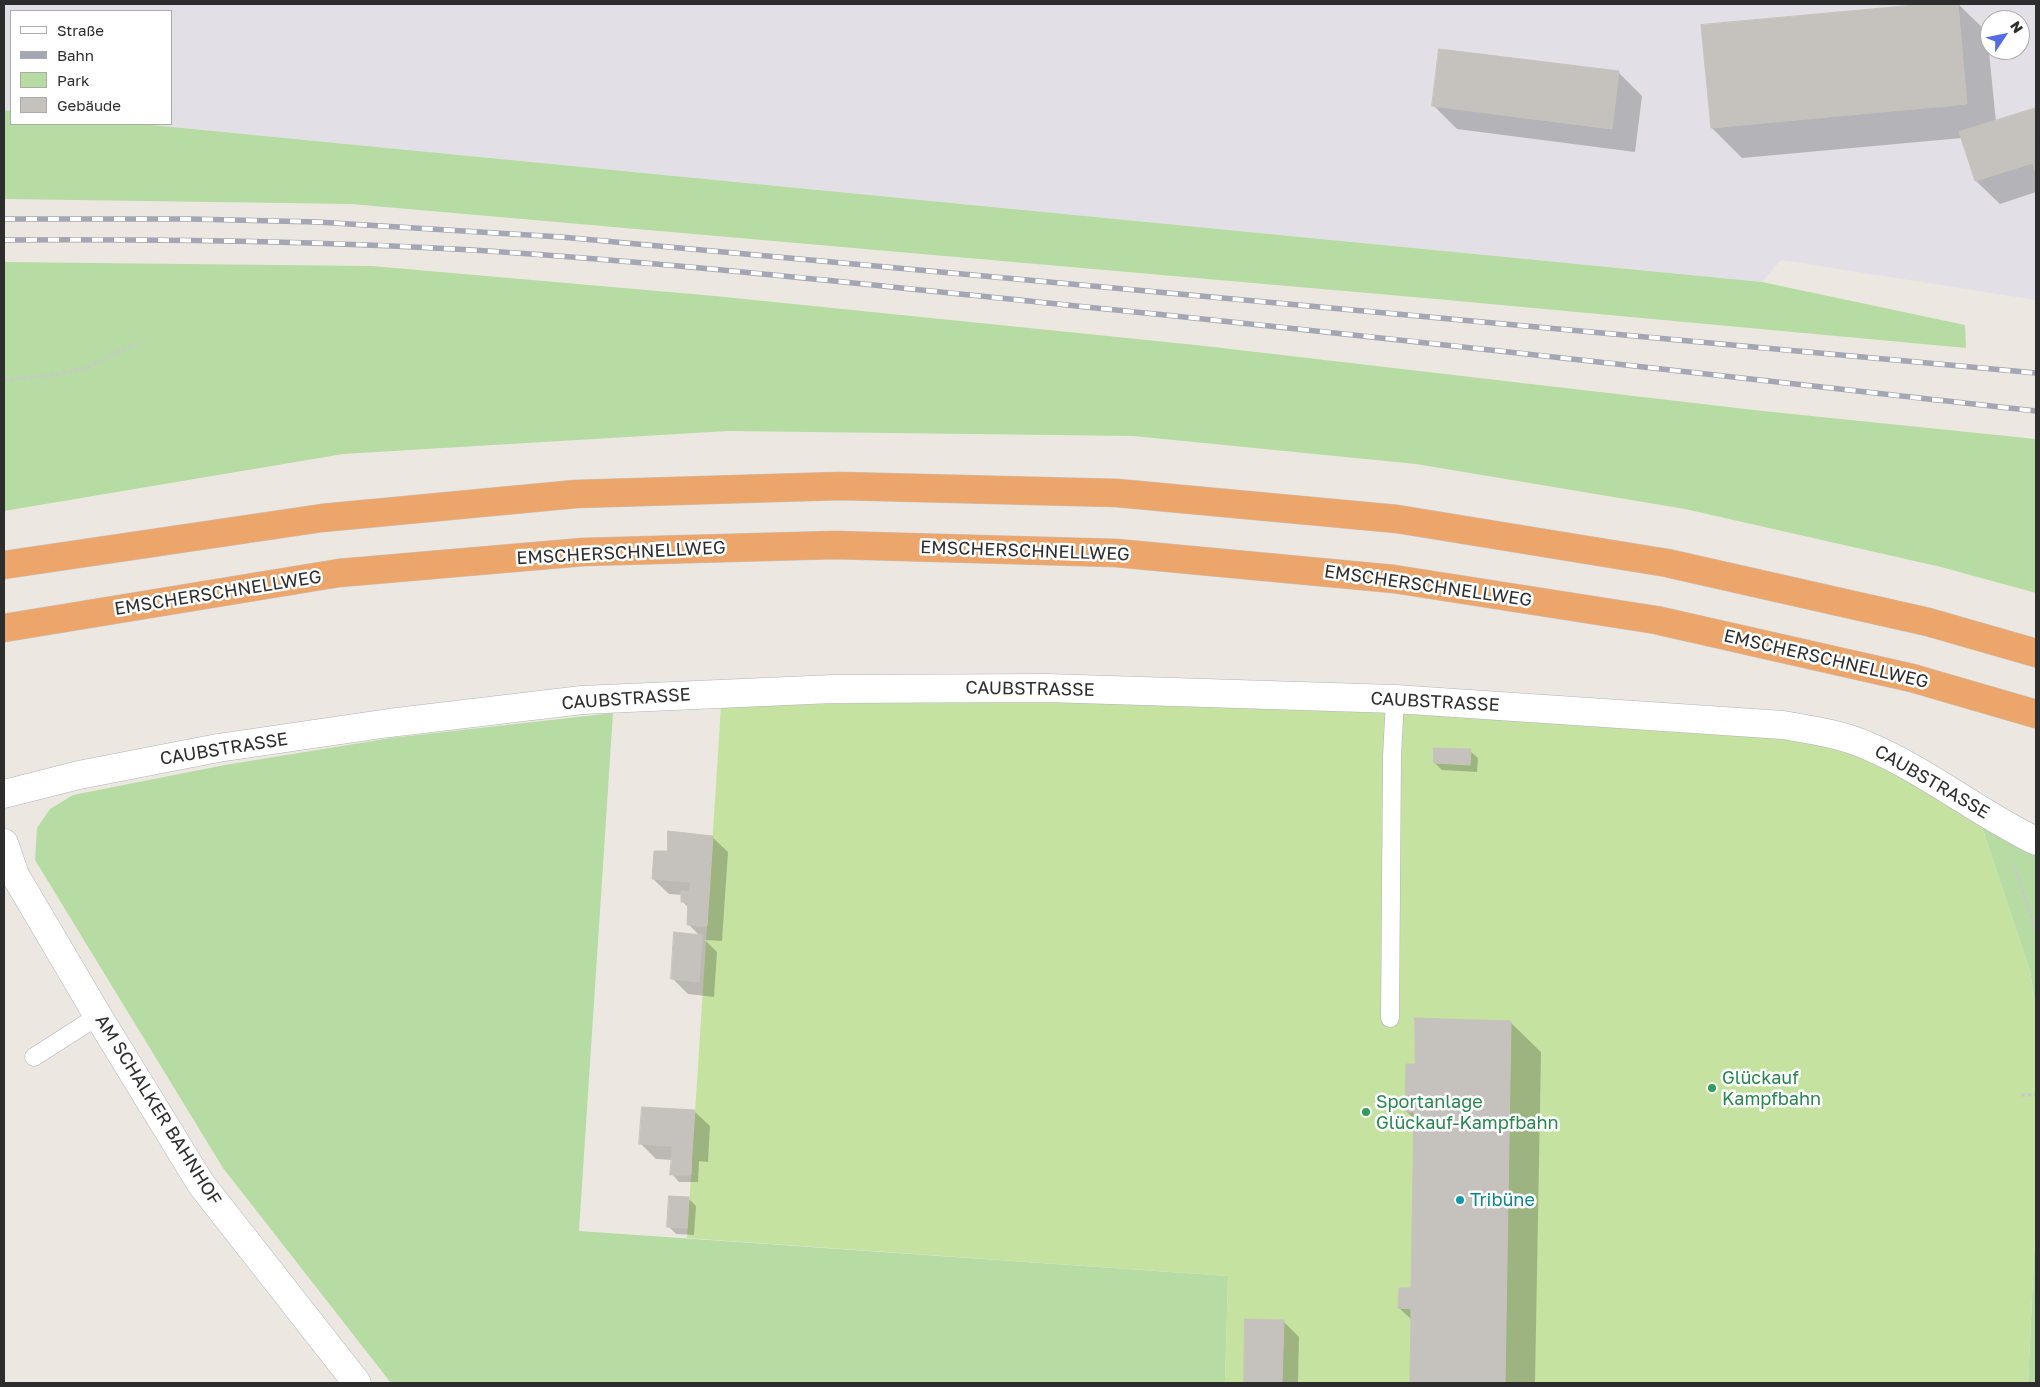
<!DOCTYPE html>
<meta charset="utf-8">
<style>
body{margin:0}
#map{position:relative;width:2040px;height:1387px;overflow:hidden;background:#ece8e1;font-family:"Golos Text",sans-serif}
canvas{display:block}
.frame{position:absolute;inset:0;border:5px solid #2d2d2d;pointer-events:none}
.legend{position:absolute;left:10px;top:10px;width:162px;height:115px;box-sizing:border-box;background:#fff;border:1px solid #ababab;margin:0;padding:6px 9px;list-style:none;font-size:15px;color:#2d2d2d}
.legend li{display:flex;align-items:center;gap:10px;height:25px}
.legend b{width:25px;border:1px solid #ababab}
.north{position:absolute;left:1980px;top:10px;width:50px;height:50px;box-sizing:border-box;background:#fff;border:1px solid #ababab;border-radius:50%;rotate:56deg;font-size:14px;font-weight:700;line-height:20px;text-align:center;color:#2d2d2d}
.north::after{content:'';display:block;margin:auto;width:18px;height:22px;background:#546de6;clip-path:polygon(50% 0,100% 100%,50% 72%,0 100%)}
</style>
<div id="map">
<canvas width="2040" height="1387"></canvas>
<div class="frame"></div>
<ul class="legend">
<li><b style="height:6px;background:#fff"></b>Straße</li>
<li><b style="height:6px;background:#a4a6b4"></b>Bahn</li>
<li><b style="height:14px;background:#b6dca4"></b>Park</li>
<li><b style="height:14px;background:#c5c1bd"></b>Gebäude</li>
</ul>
<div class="north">N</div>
</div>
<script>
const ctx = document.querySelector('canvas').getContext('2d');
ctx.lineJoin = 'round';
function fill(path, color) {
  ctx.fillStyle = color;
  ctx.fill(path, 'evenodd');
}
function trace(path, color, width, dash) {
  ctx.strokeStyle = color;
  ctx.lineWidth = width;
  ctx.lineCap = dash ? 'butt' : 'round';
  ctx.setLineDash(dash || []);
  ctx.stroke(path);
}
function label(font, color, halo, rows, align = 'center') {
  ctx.font = font + ' "Golos Text",sans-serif';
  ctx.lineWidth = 5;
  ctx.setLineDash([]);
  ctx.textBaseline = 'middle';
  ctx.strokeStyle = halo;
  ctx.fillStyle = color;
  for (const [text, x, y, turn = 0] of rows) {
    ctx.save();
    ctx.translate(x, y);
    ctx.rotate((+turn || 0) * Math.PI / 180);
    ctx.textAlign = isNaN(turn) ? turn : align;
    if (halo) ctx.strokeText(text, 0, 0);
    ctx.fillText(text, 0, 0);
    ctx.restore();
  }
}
fill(new Path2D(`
 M4,4h2032v296l-255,-40 -19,22 -1621,-158h30v-113h-160v100l-7,-1zM1990,20h30v30h-30z`), '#e2e0e6');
fill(new Path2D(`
 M4,110l7,1v13h130l1621,158 203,43 1,23 -530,-49 -1085,-95 -347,-5z
 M4,262l368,4 343,30 481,49 567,66 273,28v154l-95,-26 -256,-58 -269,-45 -283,-28 -405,-5 -385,23 -339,57z
 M613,713l-34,518 649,45 -3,107h-834l-168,-215 -188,-308 2,-32 13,-19 23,-14 152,-30 166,-27z
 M1982,827l54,22v160l-6,-38z
 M2036,1214v169h-8z`), '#b6dca4');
fill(new Path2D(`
 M1046,697l358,11 372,28 47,8 38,12 42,20 79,51 48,144 6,38v205l-8,169h-803l3,-107 -541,-38 34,-532 107,-2z`), '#c5e2a1');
fill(new Path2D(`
 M1939,4h19l29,28 9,90 40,-12v82l-36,12 -24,-23 -14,-43 -220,20 -30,-30 -10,-102z
 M1618,72l24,24 -7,56 -178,-23 -23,-23z
 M1470,751l8,7 -1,14 -35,-2 -7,-7z
 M712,837l16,15 -6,89 -17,-1 12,12 -3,45 -26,-3 -16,-16 28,-42 -12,-12 1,-16 -7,-7 1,-6 -14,-1 -16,-15 15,-26z
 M1510,1022l31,30 -6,331h-124l1,-63 -13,-12 14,-19 2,-169 -8,-8 9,-47z
 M694,1111l16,15 -2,36 -9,-1 -1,21h-19l-7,-8 1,-14 -17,-1 -16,-16z
 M688,1198l8,8 -2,29 -18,-1 -8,-8z
 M1246,1320l37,1 16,16 -1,46h-53z`), '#0003');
const building = new Path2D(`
 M1926,4h32l9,100 -256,24 -10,-103z
 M1439,49l180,22 -7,58 -180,-23z
 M2036,108v32l-9,3 6,20 -58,18 -16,-49z
 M2036,140v34l-9,-31z
 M1434,748l37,1 -1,16 -36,-2z
 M668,831l45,5 -6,90 -20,-1 1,-23h-7v-11l8,1 2,-10 -39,-3 2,-28h13z
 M674,932l28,3 -3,47 -28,-3z
 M1415,1018l96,3 -6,362h-95l1,-74 -13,-1 1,-20h12l3,-176h-9l1,-48h9z
 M642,1107l53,3 -3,37 -53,-3z
 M673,1146l19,1 -1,28h-21z
 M669,1196l20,1 -2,31 -20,-1z
 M1245,1319l39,1 -2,63h-38z`);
fill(building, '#c5c1bd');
trace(building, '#c8c3ba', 1);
const service = new Path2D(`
 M1390,1018l2,-261 3,-58
 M34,1057l64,-41`);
const minor = new Path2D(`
 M4,794l75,-19 139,-27 171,-25 193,-23 251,-11 214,-1 348,11 388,26c28,5 58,9 85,21 59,25 110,67 168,95
 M4,843l11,32 83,141 103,168 156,199`);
const motorway = new Path2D(`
 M4,565l318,-47 254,-24 264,-8 277,7 280,26 270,44 261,59 108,31
 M4,628l335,-55 244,-21 252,-7 281,8 278,26 262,41 256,58 124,36`);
trace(service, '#b1b2bb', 19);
trace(minor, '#b1b2bb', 29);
trace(motorway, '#c8c8c8', 29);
trace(new Path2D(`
 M4,380l48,-5 34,-7 50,-25
 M2014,865l22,66
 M2021,1095h15`), '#c8c8c8', 3, [4, 2.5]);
trace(service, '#fff', 18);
trace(minor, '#fff', 28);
trace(motorway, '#eca66c', 28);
const rail = new Path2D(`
 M4,219h187l126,3 244,15 1475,136
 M4,240c171,-1 342,1 512,13 174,12 348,31 521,49 333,33 666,72 999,109`);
trace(rail, '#a4a6b4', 5.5);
trace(rail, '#fff', 4, [11]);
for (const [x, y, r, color] of [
 [1712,1088,5,"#2e9e5b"],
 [1366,1112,5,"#2e9e5b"],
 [1460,1200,5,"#0f9aa8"]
]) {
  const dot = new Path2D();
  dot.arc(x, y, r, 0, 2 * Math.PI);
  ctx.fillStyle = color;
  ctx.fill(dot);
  trace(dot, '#fff', 2);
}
label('18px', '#2d2d2d', '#fff', [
 ["EMSCHERSCHNELLWEG",1025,551,2],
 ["EMSCHERSCHNELLWEG",621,553,-3],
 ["EMSCHERSCHNELLWEG",1428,586,8],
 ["EMSCHERSCHNELLWEG",218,593,-9],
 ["EMSCHERSCHNELLWEG",1826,659,13],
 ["CAUBSTRASSE",1030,689,1],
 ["CAUBSTRASSE",626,699,-4],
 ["CAUBSTRASSE",1435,702,3],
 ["CAUBSTRASSE",224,749,-9],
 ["CAUBSTRASSE",1932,782,30],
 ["AM SCHALKER BAHNHOF",158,1110,58]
]);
label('18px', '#27864d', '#fff', [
 ["Glückauf",1722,1078],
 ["Kampfbahn",1722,1099],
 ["Sportanlage",1376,1102],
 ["Glückauf-Kampfbahn",1376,1123]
], 'left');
label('18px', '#0d838f', '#fff', [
 ["Tribüne",1470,1200]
], 'left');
</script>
